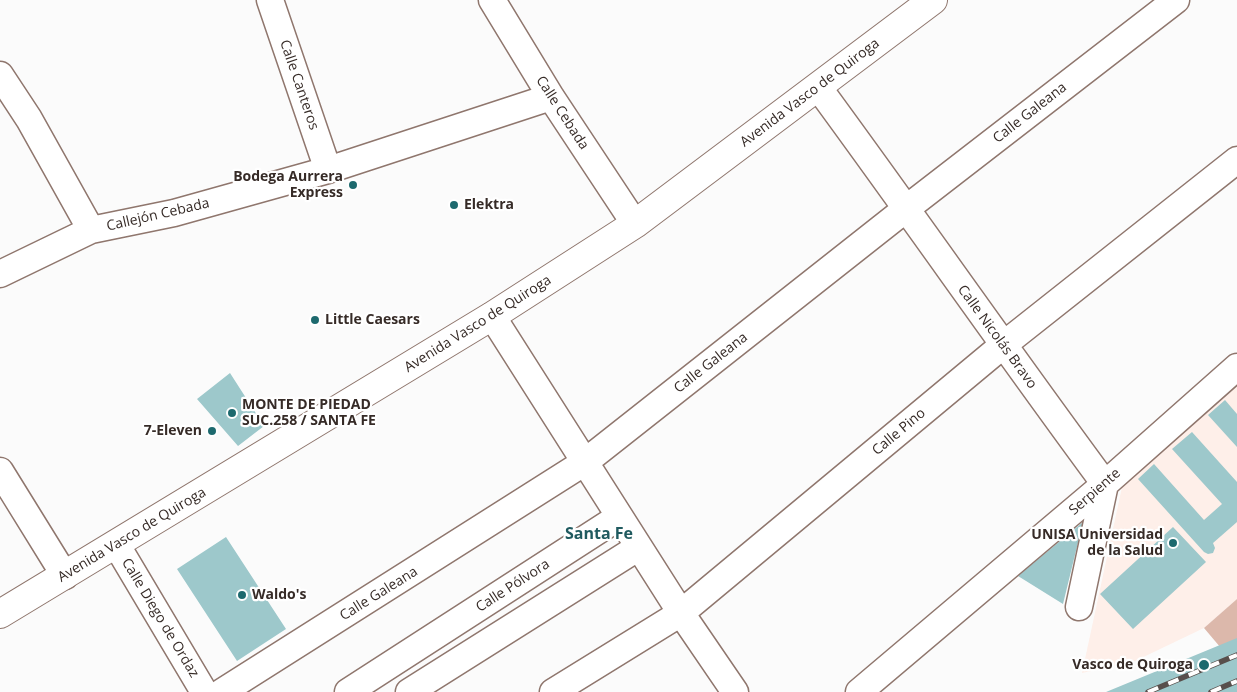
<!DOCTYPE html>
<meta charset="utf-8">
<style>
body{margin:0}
canvas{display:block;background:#fbfbfb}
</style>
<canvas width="1237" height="692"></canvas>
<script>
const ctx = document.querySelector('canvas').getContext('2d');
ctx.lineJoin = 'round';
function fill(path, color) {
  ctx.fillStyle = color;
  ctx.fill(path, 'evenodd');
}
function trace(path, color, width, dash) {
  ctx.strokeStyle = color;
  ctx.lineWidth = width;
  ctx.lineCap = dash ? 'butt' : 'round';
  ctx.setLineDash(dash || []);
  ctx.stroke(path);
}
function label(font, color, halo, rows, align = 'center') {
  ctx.font = font + ' "Open Sans",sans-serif';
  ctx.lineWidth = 4.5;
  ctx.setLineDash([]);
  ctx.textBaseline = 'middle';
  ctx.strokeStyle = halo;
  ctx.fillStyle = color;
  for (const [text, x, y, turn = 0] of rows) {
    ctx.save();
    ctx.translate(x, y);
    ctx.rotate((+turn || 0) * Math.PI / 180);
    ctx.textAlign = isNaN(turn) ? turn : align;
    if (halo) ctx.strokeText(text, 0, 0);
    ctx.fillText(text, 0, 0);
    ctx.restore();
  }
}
fill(new Path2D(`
 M1237,382v217l-33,29 -71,34 -51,11 40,-186z`), '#feefe9');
fill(new Path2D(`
 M1237,599v68l-33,-39z`), '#dcb8ab');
fill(new Path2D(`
 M230,373l34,53 -26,20 -41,-47z
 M1225,400l12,14v33l-29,-32z
 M1192,432l45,50v40l-24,21 2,5 -2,5 -5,1 -4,-2 -66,-73 16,-15 50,56 18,-16 -50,-55z
 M1083,522l-20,82 -45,-28z
 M1173,527l33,35 -73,67 -33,-35z
 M226,537l60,92 -49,32 -60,-92z
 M1237,638v54h-131z`), '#9dc8cb');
const minor = new Path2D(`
 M270,0l58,170
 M492,0l59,97 84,127
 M0,75l29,44 62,111
 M818,87c97,132 190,266 287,397l-26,123
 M0,274l91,-44 83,-17 154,-43 223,-73
 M492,316l189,297 54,79
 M0,471l65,105
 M116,544l88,148
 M222,692l363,-230 322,-254 269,-208
 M348,692l271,-175
 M409,692l230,-145
 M553,692l128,-79 321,-267 235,-186
 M859,692l246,-208 132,-117`);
const major = new Path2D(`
 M0,614l492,-298 143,-92 298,-224`);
trace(minor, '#8f766d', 29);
trace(major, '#8f766d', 30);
trace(minor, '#fff', 26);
trace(major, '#fff', 28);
const rail = new Path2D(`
 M1148,692l89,-37
 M1211,692l26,-11`);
trace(rail, '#584f4c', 5.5);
trace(rail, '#fff', 4, [11]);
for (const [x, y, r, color] of [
 [353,185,5,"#1d696e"],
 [454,205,5,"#1d696e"],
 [315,320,5,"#1d696e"],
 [232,413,5,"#1d696e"],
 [212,431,5,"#1d696e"],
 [1173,543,5,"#1d696e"],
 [242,595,5,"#1d696e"],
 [1204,665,6,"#1d696e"]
]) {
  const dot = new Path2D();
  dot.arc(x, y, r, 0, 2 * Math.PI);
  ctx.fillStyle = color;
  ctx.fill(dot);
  trace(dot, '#fff', 2);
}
label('14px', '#362b27', '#fff', [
 ["Calle Canteros",299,85,71],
 ["Avenida Vasco de Quiroga",810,93,-37],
 ["Calle Cebada",562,113,57],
 ["Calle Galeana",1030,113,-38],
 ["Callejón Cebada",158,215,-13],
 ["Avenida Vasco de Quiroga",478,324,-32],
 ["Calle Nicolás Bravo",997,337,54],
 ["Calle Galeana",711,363,-38],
 ["Calle Pino",899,432,-40],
 ["Serpiente",1095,492,-41],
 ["Avenida Vasco de Quiroga",132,535,-31],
 ["Calle Pólvora",513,586,-33],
 ["Calle Galeana",379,594,-32],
 ["Calle Diego de Ordaz",160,618,59]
]);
label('bold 14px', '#362b27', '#fff', [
 ["Bodega Aurrera",343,177],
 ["Express",343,193],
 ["Elektra",464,205,"left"],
 ["Little Caesars",325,320,"left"],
 ["MONTE DE PIEDAD",242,405,"left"],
 ["SUC.258 / SANTA FE",242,421,"left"],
 ["7-Eleven",202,431],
 ["UNISA Universidad",1163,535],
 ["de la Salud",1163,551],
 ["Waldo's",252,595,"left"],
 ["Vasco de Quiroga",1193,665]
], 'right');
label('bold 16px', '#205a5f', '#fff', [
 ["Santa Fe",599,534]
]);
</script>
